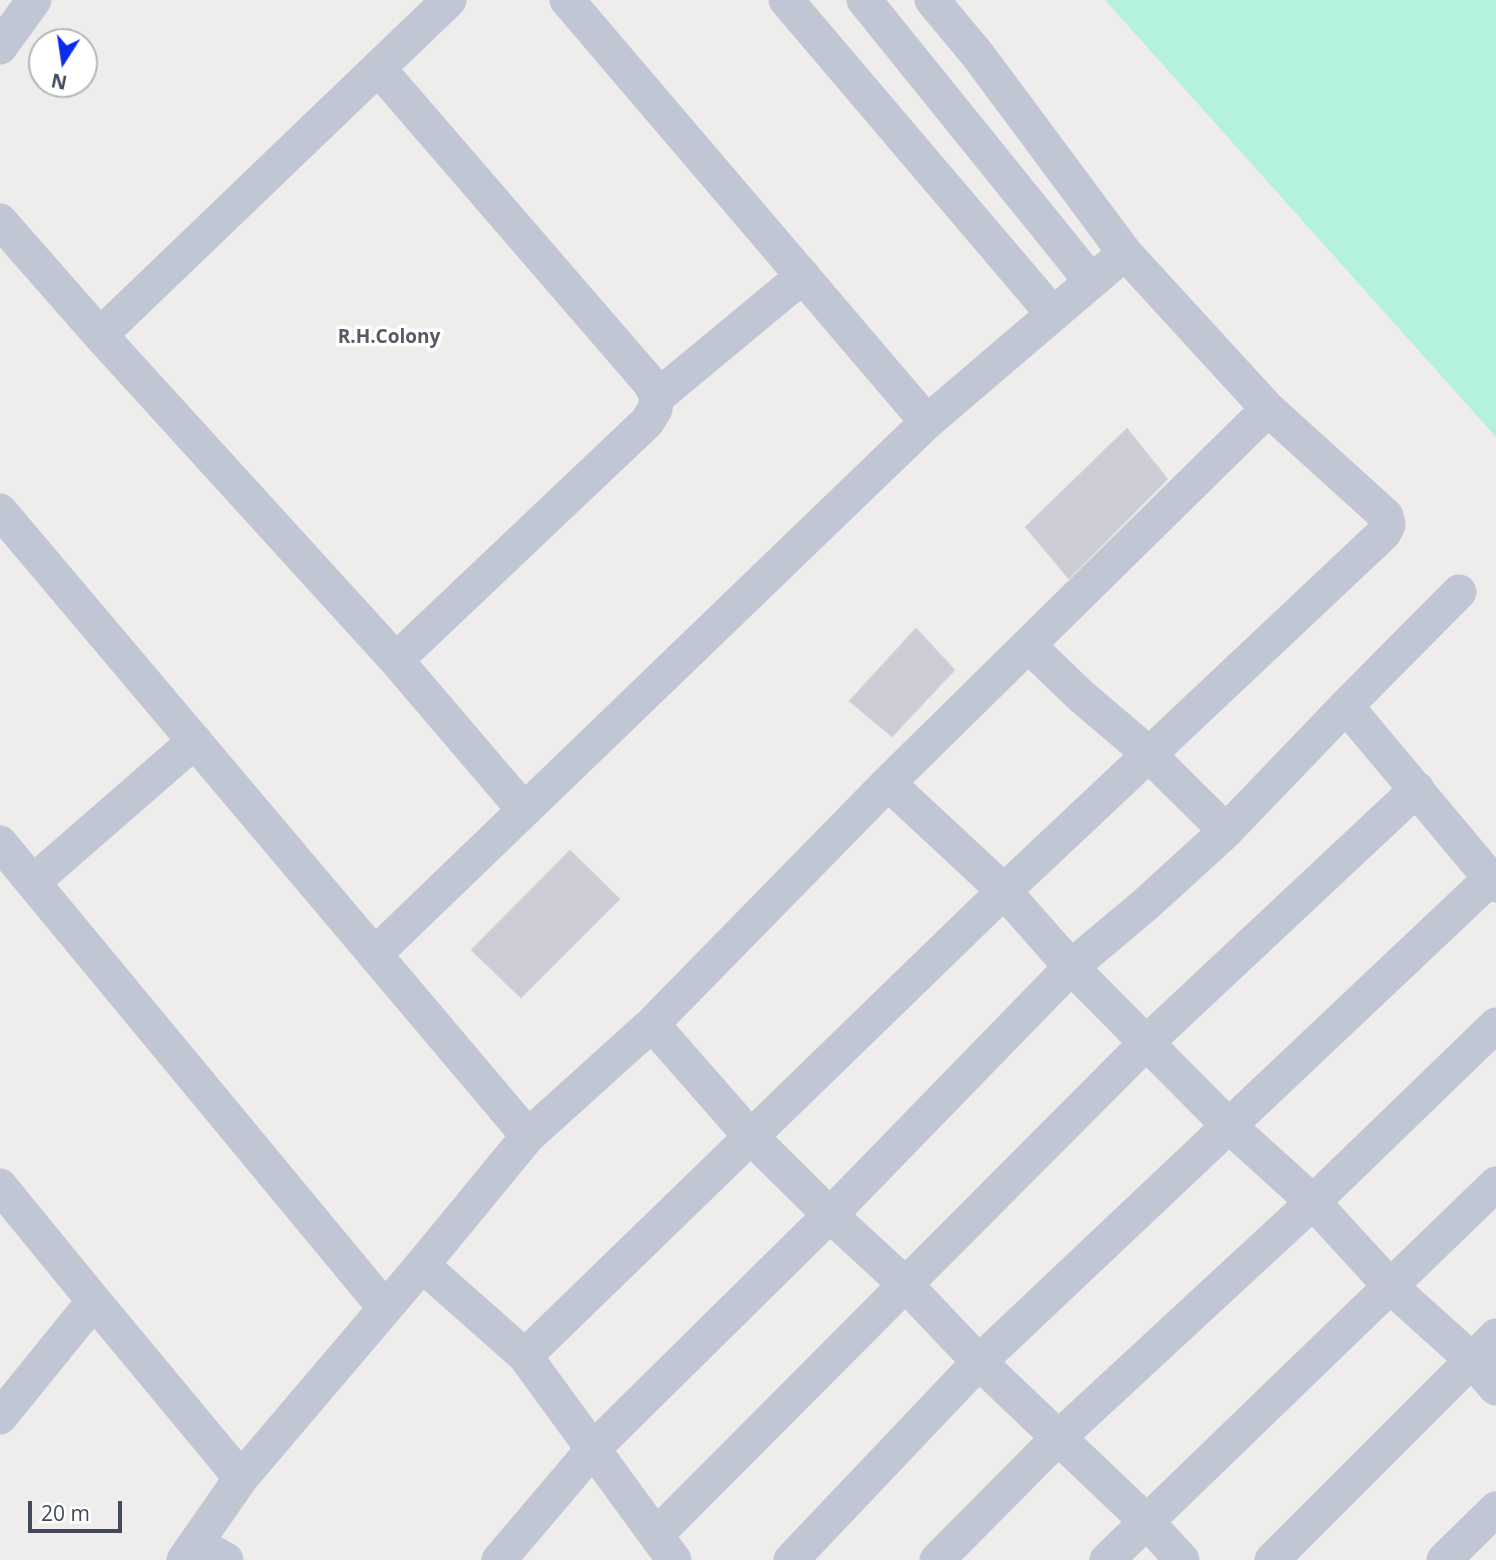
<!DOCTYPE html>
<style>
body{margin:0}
#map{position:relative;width:1496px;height:1560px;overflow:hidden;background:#efedec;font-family:"Open Sans",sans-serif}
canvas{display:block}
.north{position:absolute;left:28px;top:28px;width:70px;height:70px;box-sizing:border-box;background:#fff;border:2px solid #b4b6bd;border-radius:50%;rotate:192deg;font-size:19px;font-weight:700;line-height:28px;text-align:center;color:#43495b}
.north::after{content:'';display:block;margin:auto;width:24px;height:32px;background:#082ded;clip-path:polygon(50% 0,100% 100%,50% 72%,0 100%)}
.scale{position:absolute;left:28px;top:1501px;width:94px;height:32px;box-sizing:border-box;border:4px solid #43495b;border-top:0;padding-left:9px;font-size:21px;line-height:24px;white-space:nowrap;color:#43495b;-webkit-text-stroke:5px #fff;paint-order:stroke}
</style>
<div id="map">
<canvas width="1496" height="1560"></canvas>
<div class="north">N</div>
<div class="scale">20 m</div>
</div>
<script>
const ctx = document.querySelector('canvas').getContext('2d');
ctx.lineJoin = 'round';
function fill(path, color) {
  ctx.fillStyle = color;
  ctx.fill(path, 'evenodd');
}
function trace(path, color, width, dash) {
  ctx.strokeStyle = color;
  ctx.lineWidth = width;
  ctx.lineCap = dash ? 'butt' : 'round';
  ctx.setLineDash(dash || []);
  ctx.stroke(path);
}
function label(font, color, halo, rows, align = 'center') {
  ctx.font = font + ' "Open Sans",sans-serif';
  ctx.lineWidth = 7;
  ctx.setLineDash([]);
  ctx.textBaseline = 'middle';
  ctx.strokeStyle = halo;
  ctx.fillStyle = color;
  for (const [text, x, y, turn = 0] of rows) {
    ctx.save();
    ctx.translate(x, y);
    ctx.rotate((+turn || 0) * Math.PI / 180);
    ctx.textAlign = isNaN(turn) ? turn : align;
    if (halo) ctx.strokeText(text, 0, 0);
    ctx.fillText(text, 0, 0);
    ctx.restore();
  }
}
fill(new Path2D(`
 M1105,0h391v437z`), '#b4f2dd');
const building = new Path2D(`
 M1127,429l40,50 -98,99 -43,-51z
 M916,629l38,41 -62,66 -42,-35z
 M570,851l49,48 -98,98 -49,-47z`);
fill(building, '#ccccd5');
trace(building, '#cfcfd9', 2);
trace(new Path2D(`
 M567,0l360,422
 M786,0l267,314
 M864,0l227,281
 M0,47l34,-47
 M378,68l272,315 7,14 -2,12 -8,13 -251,238
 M0,221l100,114 349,-335
 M100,335l296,325 128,150
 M657,397l146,-121
 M0,511l528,625
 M1029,646l52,50 60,51 85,84 120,-125 150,179
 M1346,706l113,-114
 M888,783l116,108 67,76 157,158 85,77 78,85 80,72 25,29
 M1226,831l-80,73 -75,63 -241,248 75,69 74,78 511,-483
 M0,843l385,465
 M33,882l162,-141
 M375,954l552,-532 198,-169
 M0,1186l94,115 -94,116
 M422,1265l103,91 149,204
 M94,1301l147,177
 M525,1356l479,-465 380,-358 4,-8 -2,-9 -118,-107 -143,-156 -148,-199 -45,-54
 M656,1535l490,-492 271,-254
 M196,1543l30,17
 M184,1560l57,-82 181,-213 106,-129 124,-112 236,-241 380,-374
 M499,1560l95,-112 236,-233 -79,-78 -99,-113
 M791,1560l188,-198 168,160 35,38
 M937,1560l121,-122 255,-236 183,-177
 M1107,1560l389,-376
 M1272,1560l224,-224
 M1444,1560l52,-51`), '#c1c6d5', 35);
label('bold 19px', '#585a62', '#fff', [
 ["R.H.Colony",389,338]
]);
</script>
